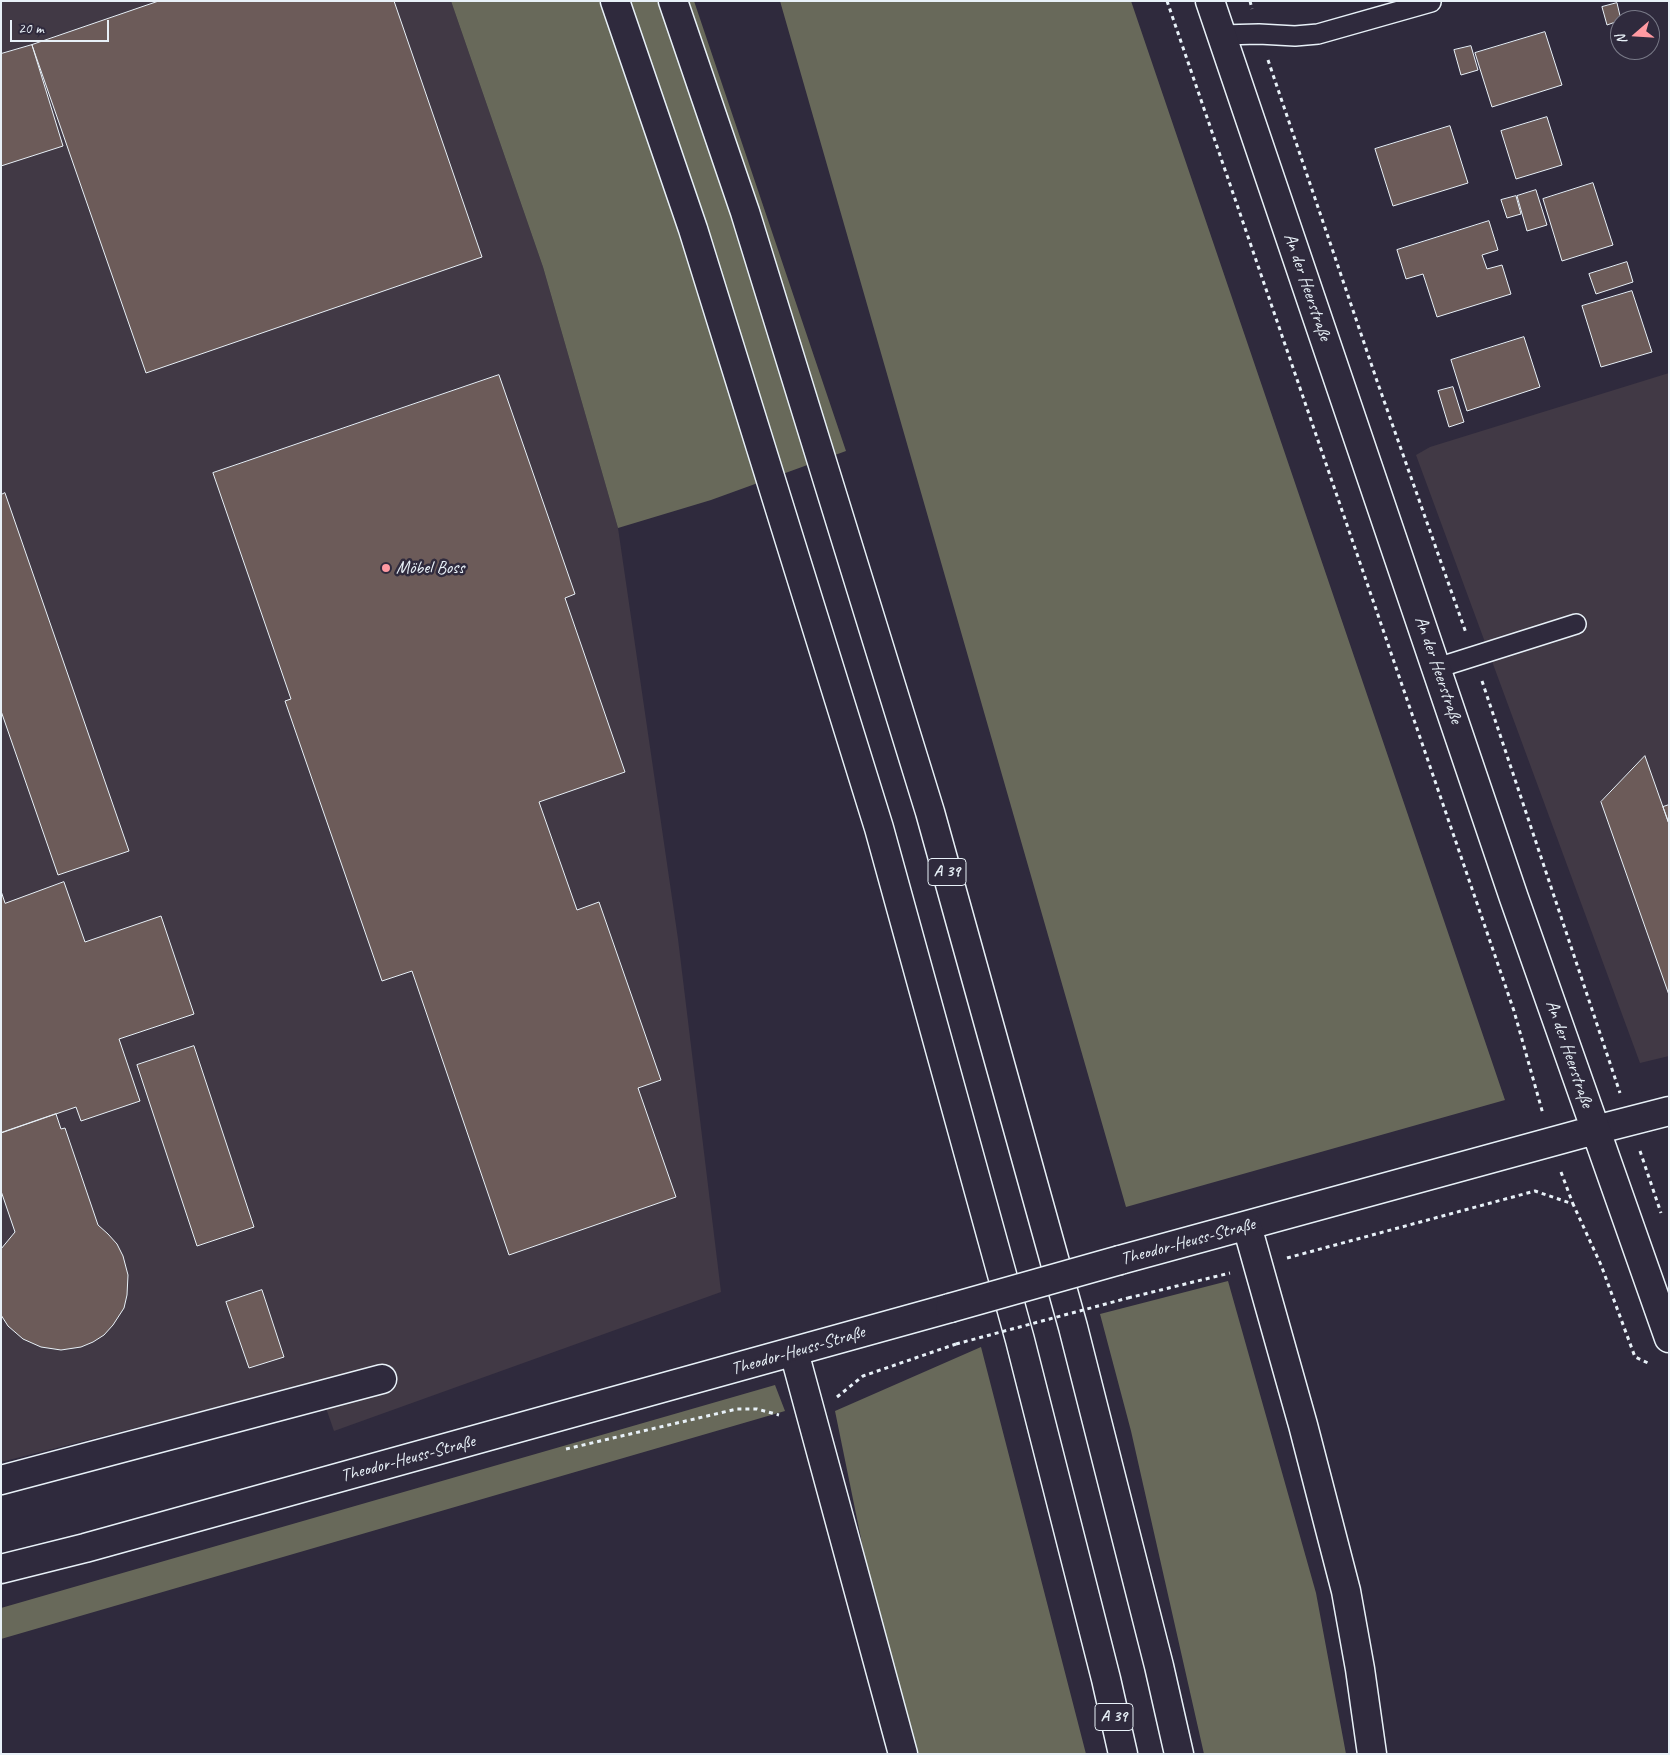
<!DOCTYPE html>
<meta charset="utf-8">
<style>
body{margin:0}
#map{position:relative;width:1670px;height:1755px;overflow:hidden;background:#2f2a3d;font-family:Caveat,sans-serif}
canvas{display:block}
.frame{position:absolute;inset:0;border:2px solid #e8f1f8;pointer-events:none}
.north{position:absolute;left:1610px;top:10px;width:50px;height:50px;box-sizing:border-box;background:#2f2a3d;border:1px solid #797a88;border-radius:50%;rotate:251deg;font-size:14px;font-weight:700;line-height:20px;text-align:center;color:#e8f1f8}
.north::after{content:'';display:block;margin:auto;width:18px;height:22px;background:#ff9aa2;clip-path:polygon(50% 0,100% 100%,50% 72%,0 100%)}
.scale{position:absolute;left:10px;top:20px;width:99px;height:22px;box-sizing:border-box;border:2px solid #e8f1f8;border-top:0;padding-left:6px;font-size:15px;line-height:18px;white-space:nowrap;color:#e8f1f8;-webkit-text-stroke:4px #2f2a3d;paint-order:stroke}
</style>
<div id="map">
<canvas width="1670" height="1755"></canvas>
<div class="frame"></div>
<div class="north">N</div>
<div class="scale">20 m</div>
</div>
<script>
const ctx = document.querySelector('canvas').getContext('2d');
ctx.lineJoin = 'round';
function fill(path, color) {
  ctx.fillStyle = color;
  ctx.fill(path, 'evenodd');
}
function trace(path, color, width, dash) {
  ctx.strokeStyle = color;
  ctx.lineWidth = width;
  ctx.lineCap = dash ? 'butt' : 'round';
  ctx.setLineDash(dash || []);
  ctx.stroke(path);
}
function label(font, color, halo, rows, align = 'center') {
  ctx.font = font + ' Caveat,sans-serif';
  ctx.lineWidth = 5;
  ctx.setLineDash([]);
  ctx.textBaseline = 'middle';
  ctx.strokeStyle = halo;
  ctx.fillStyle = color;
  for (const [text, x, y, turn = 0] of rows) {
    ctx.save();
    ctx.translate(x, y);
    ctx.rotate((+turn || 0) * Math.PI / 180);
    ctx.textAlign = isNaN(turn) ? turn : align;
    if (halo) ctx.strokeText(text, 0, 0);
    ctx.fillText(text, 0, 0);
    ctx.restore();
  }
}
fill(new Path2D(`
 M1,1h450l92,266 75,261 60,411 43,353 -387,139 -17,-49 -316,80z
 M1669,373v683l-29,7 -224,-608 14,-8z`), '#413945');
fill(new Path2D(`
 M451,1h243l152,450 -135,49 -93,28 -75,-261z
 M780,1h351l374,1099 -379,107z
 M1228,1281l88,312 30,161h-142l-73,-323 -31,-117z
 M981,1347l105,407h-181l-70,-343z
 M775,1385l10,26 -784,228v-31z`), '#68695a');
const building = new Path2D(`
 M159,1h235l88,256 -336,116 -114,-328z
 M1617,3l4,17 -14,5 -5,-18z
 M1545,32l17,53 -70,22 -17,-54z
 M32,45l31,101 -62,20v-112z
 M1471,46l7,24 -17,5 -7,-25z
 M1547,117l15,48 -46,14 -15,-48z
 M1450,126l18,57 -75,23 -18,-57z
 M1593,183l20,62 -51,16 -19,-62z
 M1536,190l11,35 -20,6 -10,-35z
 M1516,196l5,18 -14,4 -6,-18z
 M1489,221l9,29 -16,5 5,14 15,-4 9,29 -74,23 -14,-43 -17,5 -9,-29z
 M1627,262l6,20 -37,12 -7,-20z
 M1632,291l20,61 -51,15 -19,-61z
 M1524,337l16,50 -73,24 -16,-51z
 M499,375l76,219 -10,4 60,174 -86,30 38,108 22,-8 62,178 -23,8 38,109 -167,58 -97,-284 -30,10 -97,-280 6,-2 -78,-226z
 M1453,387l11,35 -15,5 -11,-36z
 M5,493l124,358 -71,24 -57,-164v-216z
 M1645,756l24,68v171l-68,-193z
 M1669,805v19l-6,-17z
 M64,882l21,60 76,-26 33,98 -75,25 21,62 -59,20 -5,-14 -75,26v-242l4,12z
 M194,1046l60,181 -57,19 -60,-181z
 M56,1114l5,15 4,-1 33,97 10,9 9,10 6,12 5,19 -1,20 -3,13 -11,17 -9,10 -11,7 -12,5 -20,3 -20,-3 -18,-8 -15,-13 -7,-11v-66l14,-17 -14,-41v-58z
 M262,1290l22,67 -35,11 -23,-66z`);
fill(building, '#6c5b59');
trace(building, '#e8f1f8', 1);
const service = new Path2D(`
 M1221,35l38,-1 36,2 23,-2 113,-32
 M1437,668l139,-44`);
const minor = new Path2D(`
 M1595,1130l74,-19
 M1,1480l381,-101`);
const tertiary = new Path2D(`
 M1210,1l304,897 155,440
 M1120,1260l475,-130
 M1,1569l84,-21 865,-240`);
const motorway = new Path2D(`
 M615,1l78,228 186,599 141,512 86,339 17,75
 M673,1l72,211 185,600 143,515 86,339 20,88
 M1247,1226l56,199 43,166 14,78 12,85
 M794,1352l109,402`);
trace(service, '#e8f1f8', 22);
trace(minor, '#e8f1f8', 31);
trace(tertiary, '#e8f1f8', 31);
trace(motorway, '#e8f1f8', 31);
trace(new Path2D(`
 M1167,1l347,1010 29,103
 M1250,1l2,8
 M1268,60l109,321 89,252
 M1482,681l138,412
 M1640,1151l21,62
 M1561,1172l12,32
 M1287,1258l248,-67 38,13 28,61 34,92 13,6
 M1128,1298l102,-25
 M837,1397l26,-21 93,-32
 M566,1449l171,-40h20l22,6`), '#e8f1f8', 3, [4, 4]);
trace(service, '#2f2a3d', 19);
trace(minor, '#2f2a3d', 28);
trace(tertiary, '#2f2a3d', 28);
trace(motorway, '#2f2a3d', 28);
const tertiaryBridge = new Path2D(`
 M950,1308l170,-48`);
trace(tertiaryBridge, '#e8f1f8', 31, []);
trace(new Path2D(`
 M956,1344l172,-46`), '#e8f1f8', 3, [4, 4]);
trace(tertiaryBridge, '#2f2a3d', 28);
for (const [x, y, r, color] of [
 [386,568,5,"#ff9aa2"]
]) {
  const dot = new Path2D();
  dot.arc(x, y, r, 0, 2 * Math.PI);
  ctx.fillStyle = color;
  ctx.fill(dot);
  trace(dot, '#2f2a3d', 2);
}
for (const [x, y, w] of [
 [947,872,38],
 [1114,1717,38]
]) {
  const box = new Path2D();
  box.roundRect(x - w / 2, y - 13.5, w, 27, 4);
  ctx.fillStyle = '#2f2a3d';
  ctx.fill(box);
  trace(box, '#e8f1f8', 1);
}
label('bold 16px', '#e8f1f8', null, [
 ["A 39",947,872],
 ["A 39",1114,1717]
]);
label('18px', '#e8f1f8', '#2f2a3d', [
 ["An der Heerstraße",1307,287,71],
 ["An der Heerstraße",1438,670,71],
 ["An der Heerstraße",1569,1054,71],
 ["Theodor-Heuss-Straße",1188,1242,-15],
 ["Theodor-Heuss-Straße",798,1351,-16],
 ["Theodor-Heuss-Straße",408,1459,-15]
]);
label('18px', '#e8f1f8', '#2f2a3d', [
 ["Möbel Boss",396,568]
], 'left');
</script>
